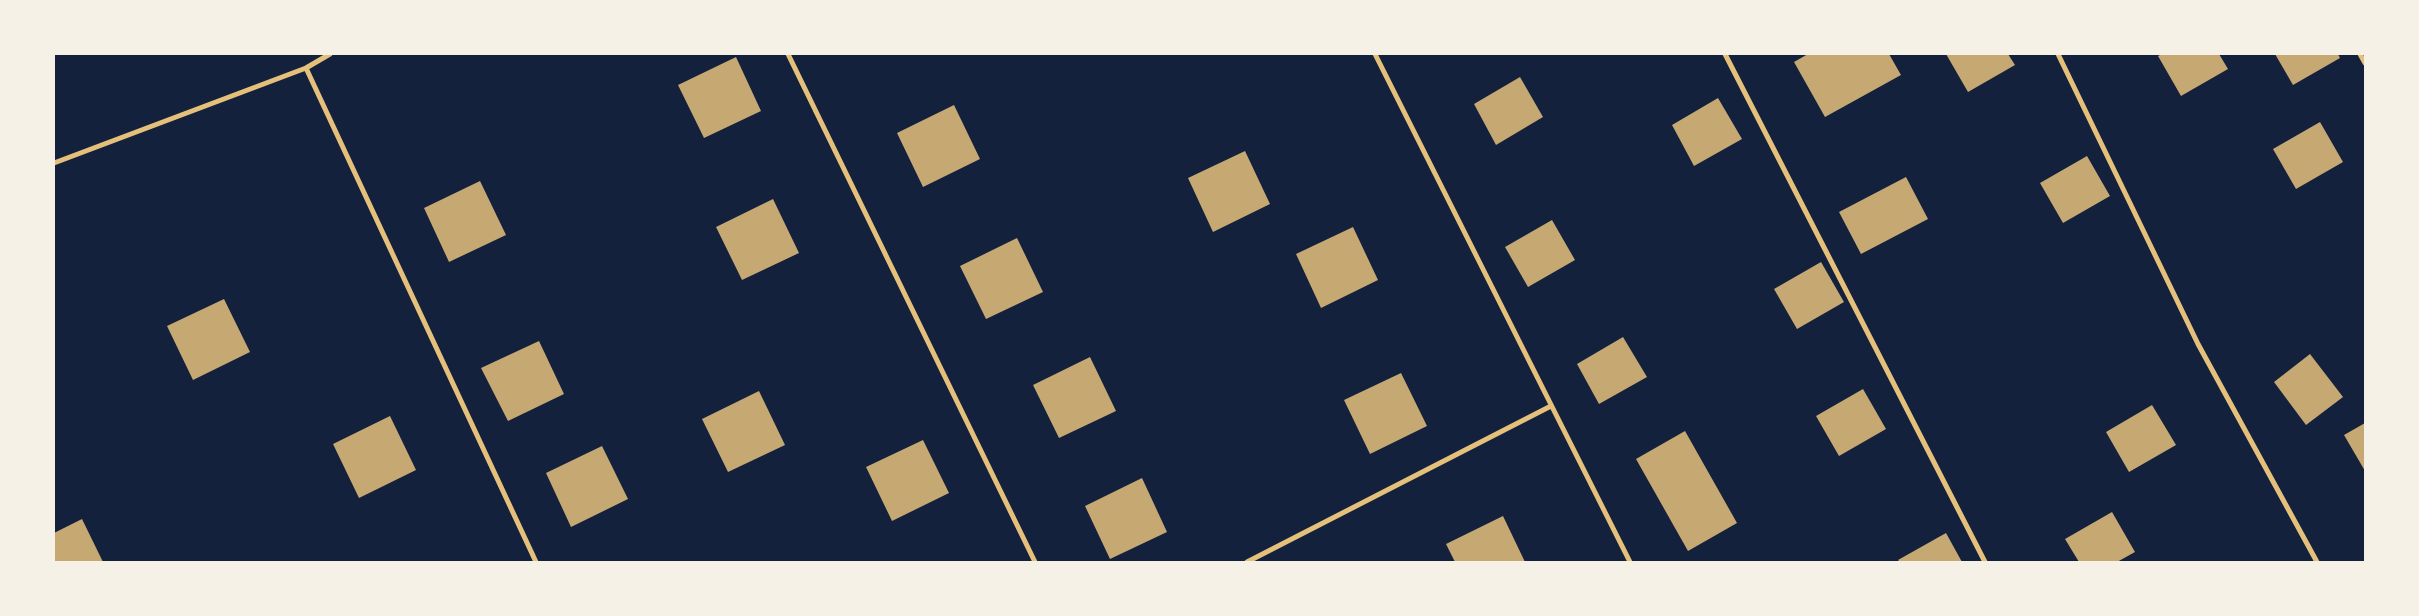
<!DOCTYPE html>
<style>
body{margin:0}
#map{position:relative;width:2419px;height:616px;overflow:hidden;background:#14213d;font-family:"PT Sans",sans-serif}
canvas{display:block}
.frame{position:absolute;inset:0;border:55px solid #f6f1e7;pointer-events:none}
</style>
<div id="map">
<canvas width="2419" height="616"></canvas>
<div class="frame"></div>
</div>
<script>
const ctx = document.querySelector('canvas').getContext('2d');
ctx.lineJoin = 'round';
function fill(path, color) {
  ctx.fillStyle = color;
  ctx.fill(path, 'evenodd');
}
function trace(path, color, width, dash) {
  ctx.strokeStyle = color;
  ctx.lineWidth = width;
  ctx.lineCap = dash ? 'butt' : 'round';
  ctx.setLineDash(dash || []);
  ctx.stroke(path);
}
fill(new Path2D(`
 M1808,54h81l12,21 -76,42 -31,-55z
 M1946,54h62l7,11 -47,27z
 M2162,54h57l9,15 -47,27 -23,-40z
 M2275,54h63l2,4 -47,27z
 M736,57l25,54 -57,27 -26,-53z
 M1520,77l23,40 -47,28 -22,-41z
 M1718,98l24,41 -48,27 -22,-41z
 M954,105l26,54 -57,28 -26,-54z
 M2320,122l23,40 -47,27 -23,-40z
 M1245,151l25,53 -57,28 -25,-54z
 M2087,156l23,40 -47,27 -23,-40z
 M1906,177l22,42 -67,35 -22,-42z
 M480,181l26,54 -57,27 -25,-54z
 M773,199l26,54 -57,27 -26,-53z
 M1552,220l23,40 -47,27 -23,-40z
 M1353,227l25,53 -57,28 -25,-54z
 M1017,238l26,54 -57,27 -26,-53z
 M1821,262l23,40 -47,27 -23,-40z
 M224,299l26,53 -57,28 -26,-54z
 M1623,337l24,40 -48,27 -22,-40z
 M539,341l25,53 -56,27 -27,-53z
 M2310,354l33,43 -37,28 -32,-43z
 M1090,357l26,54 -57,27 -26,-53z
 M1401,373l26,53 -57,28 -26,-54z
 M1863,389l23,40 -47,27 -23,-40z
 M759,391l26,54 -57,27 -26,-53z
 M2152,405l24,40 -47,27 -23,-40z
 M390,416l26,54 -57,28 -26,-54z
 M2365,423v48l-21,-36z
 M1685,431l52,92 -49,28 -52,-92z
 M923,440l26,53 -57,28 -26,-54z
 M602,446l26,53 -57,28 -25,-54z
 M1142,478l25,54 -57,27 -25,-53z
 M2112,512l23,40 -18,10h-38l-14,-23z
 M1503,516l22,46h-70l-9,-18z
 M82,519l21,43h-49v-29z
 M1946,533l16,29h-62l-2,-2z`), '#c6a872');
trace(new Path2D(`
 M788,54l247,508
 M1375,54l255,508
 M1725,54l260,508
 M2058,54l140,290 119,218
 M2360,54l5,9
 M306,68l230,494
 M54,163l252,-95 24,-14
 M1247,562l304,-156`), '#e5c07b', 5);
</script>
